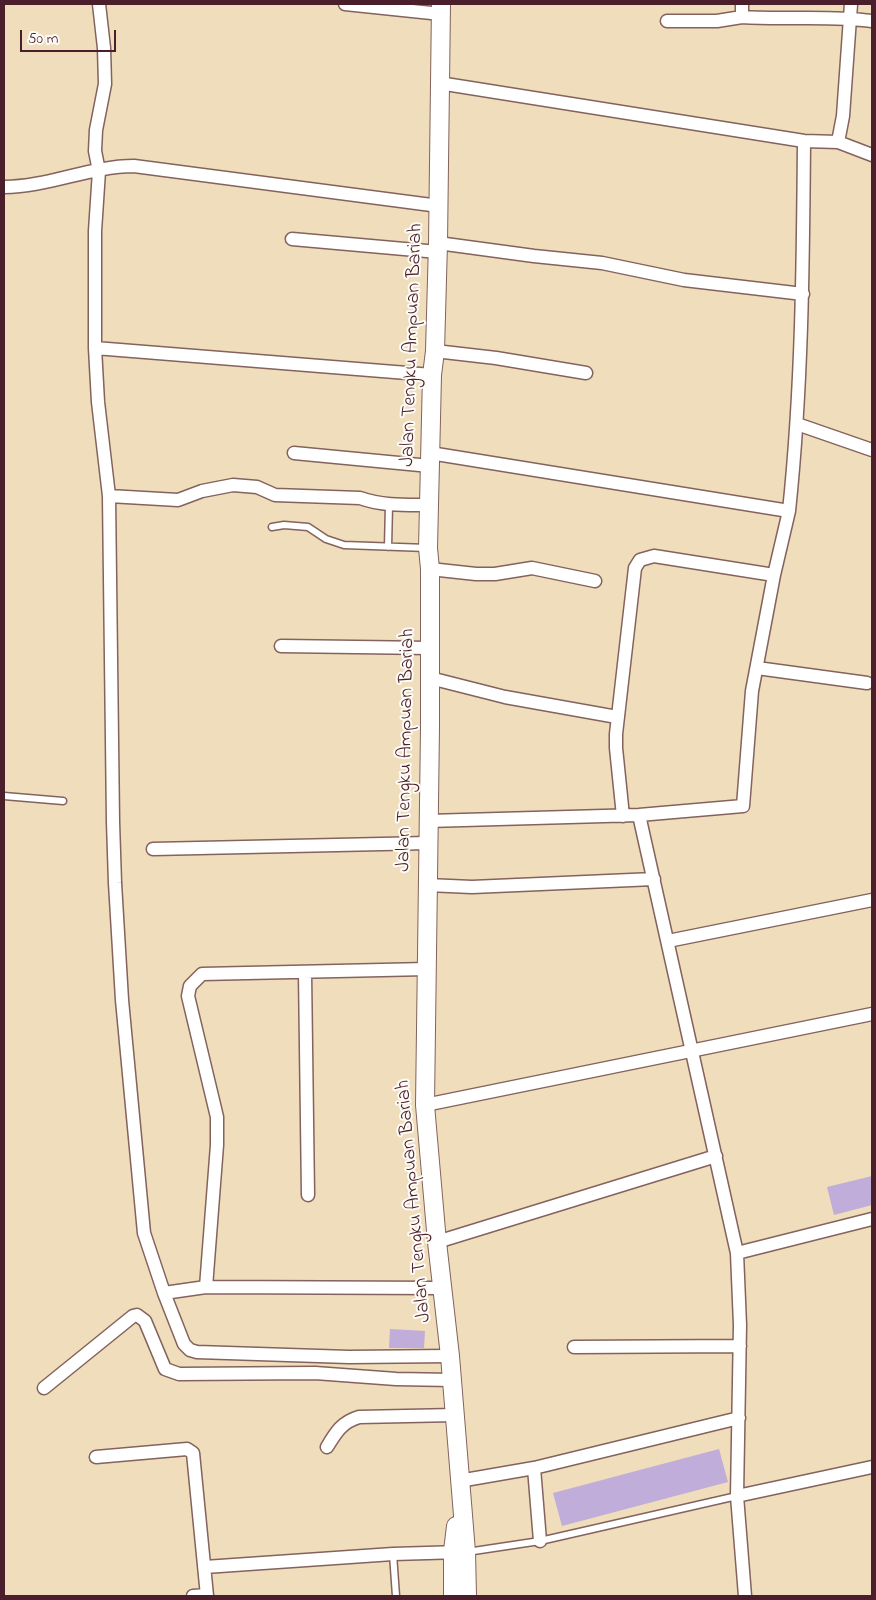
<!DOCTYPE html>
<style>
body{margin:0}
#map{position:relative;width:876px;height:1600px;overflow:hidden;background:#efddbb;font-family:"Indie Flower",sans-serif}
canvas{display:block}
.frame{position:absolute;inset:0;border:5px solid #4a1f2b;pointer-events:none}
.scale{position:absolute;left:20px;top:30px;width:96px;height:22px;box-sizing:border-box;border:2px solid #4a1f2b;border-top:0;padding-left:6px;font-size:15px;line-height:18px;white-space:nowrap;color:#4a1f2b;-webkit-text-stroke:4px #fdfcf7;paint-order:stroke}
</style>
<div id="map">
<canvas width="876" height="1600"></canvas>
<div class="frame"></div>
<div class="scale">50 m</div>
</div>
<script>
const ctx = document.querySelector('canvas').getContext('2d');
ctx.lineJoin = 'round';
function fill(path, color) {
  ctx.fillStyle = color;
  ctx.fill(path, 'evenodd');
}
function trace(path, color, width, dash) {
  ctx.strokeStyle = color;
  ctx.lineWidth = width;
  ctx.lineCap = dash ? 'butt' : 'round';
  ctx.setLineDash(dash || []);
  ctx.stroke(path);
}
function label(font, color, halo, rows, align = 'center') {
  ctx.font = font + ' "Indie Flower",sans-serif';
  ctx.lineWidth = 4;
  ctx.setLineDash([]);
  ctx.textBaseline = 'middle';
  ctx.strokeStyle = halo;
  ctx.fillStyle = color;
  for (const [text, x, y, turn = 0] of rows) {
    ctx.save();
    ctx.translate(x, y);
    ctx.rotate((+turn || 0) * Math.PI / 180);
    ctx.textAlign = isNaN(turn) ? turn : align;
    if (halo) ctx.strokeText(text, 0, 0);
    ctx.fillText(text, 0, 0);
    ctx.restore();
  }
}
fill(new Path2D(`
 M872,1176v29l-38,10 -7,-28z
 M390,1329l35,2 -1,17h-35z
 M719,1449l9,33 -166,44 -9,-33z`), '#c0adda');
const service = new Path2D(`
 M272,527l12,-2 24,2 18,12 18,6 83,3
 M388,547l1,-42
 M4,796l59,5
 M467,1552l73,-11 197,-45
 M393,1554l3,42`);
const minor = new Path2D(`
 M99,4l5,44 1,36 -9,46 -1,21 4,20 -4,60v117l3,54 11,94 4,326 2,61 7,117 22,233 20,60 42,-6 235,1
 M345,4l96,10
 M742,4v13c43,3 87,-2 130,4
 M667,21h50l25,-4
 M439,83l365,58 34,1 5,-26 8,-112
 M838,142l34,13
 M4,187c44,0 86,-21 130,-21l305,40
 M292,239l146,13
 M438,243l96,13 68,7 82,17 119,14
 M95,348l337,27
 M435,351l61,7 90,15
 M797,424l75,26
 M294,453l136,13
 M109,496l69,4 24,-9 31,-6 24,2 18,8 85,3c23,8 45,7 69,7
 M789,511c13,-123 14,-246 15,-370
 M430,569l46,5h19l37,-6 63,13
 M281,646l149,2
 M757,668l110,15
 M430,678l75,19 112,20
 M639,815l98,438 3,72 -3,171 8,100
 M623,816l-7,-68v-14l19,-166 5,-8 14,-4 120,19
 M428,821l211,-6 104,-9 9,-115 22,-116 15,-64 -359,-58
 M153,849l275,-6
 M427,885l45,2 182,-8
 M668,941l204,-41
 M305,973l3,222
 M425,1105l447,-91
 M437,1242l279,-86
 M737,1253l135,-34
 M206,1287l11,-142v-28l-29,-121 2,-10 12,-12 225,-5
 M164,1293l20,51 6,6 7,2 152,5 101,-1
 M574,1347l166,-1
 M44,1388l89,-72 4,-1 8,6 20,48 14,5 136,-1 81,6 56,1
 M327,1447c9,-15 15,-25 32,-30l96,-2
 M96,1457l91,-8 6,4 14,143
 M534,1468l6,73
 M459,1481l75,-13 205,-50
 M737,1496l135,-29
 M205,1567l188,-13 68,-2
 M193,1596l14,-1`);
const secondary = new Path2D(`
 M441,4l-3,239 -3,108 -3,24 -4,173 2,21v158l-5,378 12,137 13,114 16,196 1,44
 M453,1596v-45l3,-25`);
trace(service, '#84625d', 9);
trace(minor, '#84625d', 15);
trace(secondary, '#84625d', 20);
trace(service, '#fff', 6);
trace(minor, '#fff', 12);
trace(secondary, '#fff', 18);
label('20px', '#4a1f2b', '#fdfcf7', [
 ["Jalan Tengku Ampuan Bariah",413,345,-88],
 ["Jalan Tengku Ampuan Bariah",407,750,-89],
 ["Jalan Tengku Ampuan Bariah",415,1201,-95]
]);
</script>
